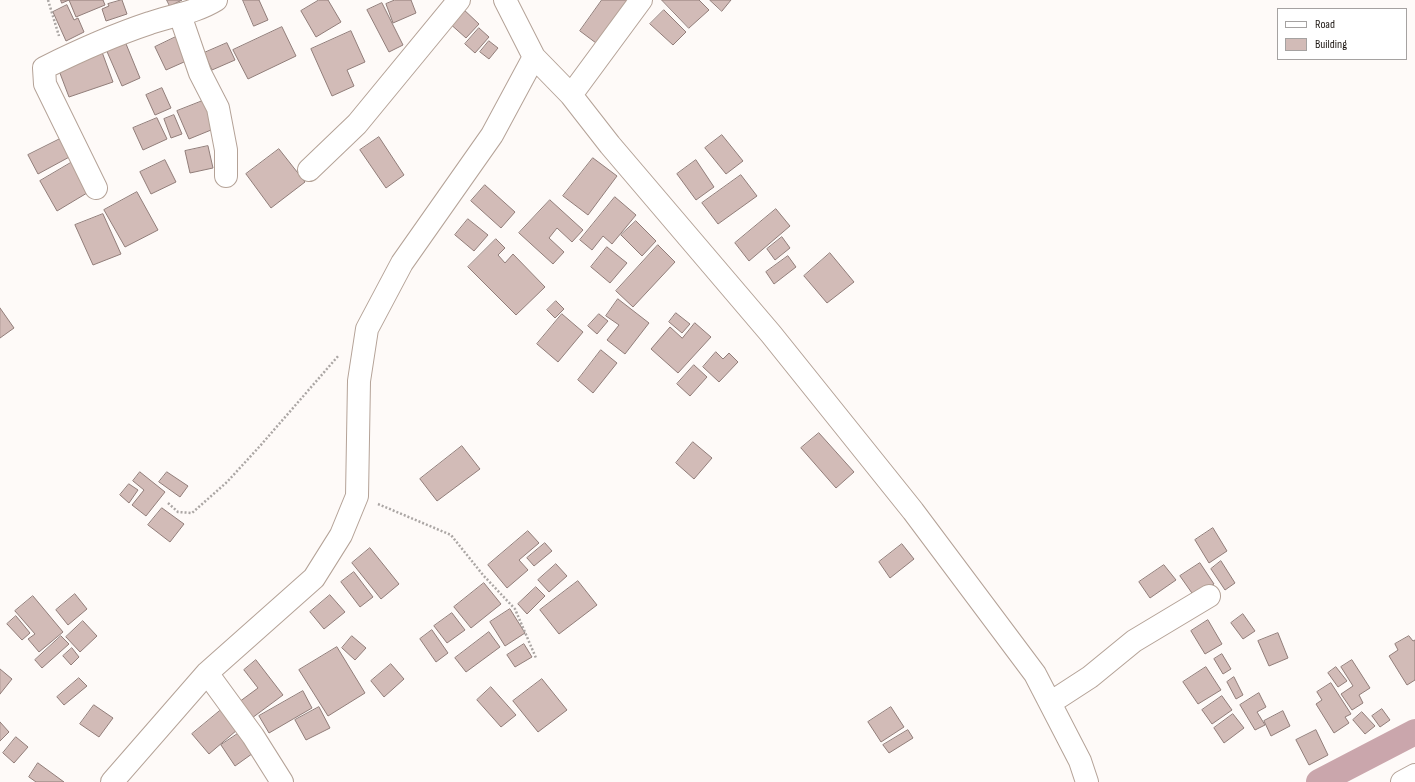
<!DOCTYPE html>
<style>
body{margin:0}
#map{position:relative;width:1415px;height:782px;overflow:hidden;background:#fefaf8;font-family:"Sofia Sans Condensed",sans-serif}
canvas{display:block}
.legend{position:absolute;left:1277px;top:8px;width:130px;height:52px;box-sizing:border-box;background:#fff;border:1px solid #a5a2a1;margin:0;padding:5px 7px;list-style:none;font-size:12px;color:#1d1713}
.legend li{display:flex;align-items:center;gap:8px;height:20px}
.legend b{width:20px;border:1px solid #a5a2a1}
</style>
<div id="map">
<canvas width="1415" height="782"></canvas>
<ul class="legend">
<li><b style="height:5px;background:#fff"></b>Road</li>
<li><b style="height:11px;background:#d2bbb7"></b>Building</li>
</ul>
</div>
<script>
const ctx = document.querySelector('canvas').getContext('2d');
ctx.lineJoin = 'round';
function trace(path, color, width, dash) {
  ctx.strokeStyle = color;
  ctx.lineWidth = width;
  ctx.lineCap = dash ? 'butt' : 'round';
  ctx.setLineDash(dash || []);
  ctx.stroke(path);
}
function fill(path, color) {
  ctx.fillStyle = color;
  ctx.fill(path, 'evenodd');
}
trace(new Path2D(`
 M1319,782l96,-50`), '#caa6ac', 26);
const building = new Path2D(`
 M61,0h42l2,5 -29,12 -7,-17 -7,3z
 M122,0l5,14 -21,7 -4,-12 7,-3 -1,-2z
 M167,0h15l-12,6z
 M243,0h16l9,20 -14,6z
 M319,0h9l13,22 -25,15 -15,-26z
 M395,0h16l5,13 -23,10 -7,-19z
 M602,0h33l-35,46 -20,-15z
 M662,0h37l10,10 -20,18z
 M710,0h21l-9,11z
 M382,3l21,42 -14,7 -22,-42z
 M67,5l7,15 4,-2 6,14 -18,9 -13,-29z
 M461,7l18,17 -13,14 -18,-16z
 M664,10l22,22 -13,13 -23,-21z
 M282,27l14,29 -48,23 -15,-29z
 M479,28l10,9 -14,16 -10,-9z
 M351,31l14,31 -18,8 7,16 -22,10 -21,-47z
 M182,34l11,24 -27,12 -11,-23z
 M124,39l16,39 -18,8 -17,-39z
 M489,41l9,7 -9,11 -9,-7z
 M227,43l8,17 -23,10 -8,-17z
 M102,52l11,30 -44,15 -11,-29z
 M162,88l9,20 -16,7 -9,-20z
 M205,100l11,28 -27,11 -12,-28z
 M174,115l8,19 -11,4 -7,-19z
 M157,118l10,21 -24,11 -10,-22z
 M722,135l21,26 -17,13 -21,-26z
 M64,137l9,18 -35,19 -10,-19z
 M379,137l25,38 -18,13 -26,-38z
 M208,146l5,22 -23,5 -5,-22z
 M279,149l26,33 -34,26 -25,-34z
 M593,158l24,18 -29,39 -25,-19z
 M165,160l11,22 -25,12 -11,-22z
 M696,160l18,27 -18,13 -19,-26z
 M74,161l18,29 -35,21 -17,-30z
 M741,175l16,21 -39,28 -16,-21z
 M485,185l30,27 -14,16 -30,-27z
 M137,192l21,38 -33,17 -21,-37z
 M615,197l21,18 -24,29 -9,-8 -11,14 -12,-10z
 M550,200l33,30 -11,12 -15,-14 -8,10 15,14 -11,12 -34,-31z
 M776,209l14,17 -41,35 -14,-18z
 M103,214l18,40 -28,11 -18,-40z
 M468,219l20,16 -14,16 -19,-16z
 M636,221l20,20 -14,15 -21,-21z
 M782,237l8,11 -15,12 -8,-11z
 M496,239l9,9 -7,7 7,8 8,-9 32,33 -29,28 -48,-48z
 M658,245l17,17 -42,45 -17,-16z
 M607,247l20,16 -17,20 -19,-16z
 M830,253l24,29 -27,21 -23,-27z
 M788,256l8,11 -22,17 -8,-12z
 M618,299l31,24 -24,31 -18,-14 12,-15 -13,-9z
 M556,301l8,8 -9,9 -8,-8z
 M0,308l14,20 -14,10z
 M676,313l14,11 -8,9 -13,-11z
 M562,314l21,18 -25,30 -21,-18z
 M599,314l9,7 -11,13 -9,-8z
 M695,323l16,14 -33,36 -27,-24 19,-22 12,11z
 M601,350l16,13 -24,30 -15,-13z
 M716,352l7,7 6,-6 9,9 -19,20 -16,-15z
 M694,365l13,12 -17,19 -13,-12z
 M819,433l35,39 -18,16 -35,-40z
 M693,442l19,16 -18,21 -18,-16z
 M462,446l18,23 -43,32 -17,-22z
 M140,472l25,20 -19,24 -14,-11 12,-15 -11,-9z
 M167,472l21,14 -8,11 -21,-15z
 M129,484l9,6 -9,13 -9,-8z
 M162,508l22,16 -14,18 -22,-17z
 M1213,528l14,23 -18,12 -14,-23z
 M528,531l11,12 -20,17 9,10 -21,18 -19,-23z
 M545,543l7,8 -18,15 -7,-8z
 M902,544l12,15 -24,19 -11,-16z
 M370,548l29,36 -18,15 -29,-36z
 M1221,561l14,22 -10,7 -14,-21z
 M1200,563l14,21 -20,12 -14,-20z
 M556,564l11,12 -18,16 -11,-12z
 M1164,565l12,15 -26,18 -11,-16z
 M354,572l19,25 -13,10 -19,-25z
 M578,581l19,24 -38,29 -19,-24z
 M484,583l17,21 -30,24 -17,-21z
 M536,587l9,9 -18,18 -9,-10z
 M75,594l12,15 -19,16 -12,-15z
 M330,595l15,17 -21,17 -14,-17z
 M33,596l30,36 -24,20 -11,-13 7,-5 -20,-23z
 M510,609l15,24 -20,13 -15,-24z
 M452,613l13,17 -18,13 -13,-17z
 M1243,614l12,17 -12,8 -12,-16z
 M16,616l14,17 -8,7 -15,-16z
 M1208,620l14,24 -17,10 -14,-23z
 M83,621l14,15 -17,16 -14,-15z
 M432,630l16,23 -12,9 -16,-23z
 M489,632l11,15 -34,25 -11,-14z
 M1278,633l10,25 -19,8 -11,-25z
 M61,636l8,8 -27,24 -7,-8z
 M352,636l14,12 -11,12 -13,-12z
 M1409,636l4,5 2,-1v40l-8,5 -18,-29 9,-6 -3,-6z
 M524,644l8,13 -17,10 -8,-12z
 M337,647l28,46 -37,23 -29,-46z
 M72,648l7,9 -8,8 -8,-9z
 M1222,654l9,15 -8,5 -9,-15z
 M256,660l27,35 -31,23 -13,-16 19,-14 -14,-18z
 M1352,660l18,28 -11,7 4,8 -11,7 -11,-16 12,-8 -12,-19z
 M391,664l13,15 -20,18 -13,-16z
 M1206,667l15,23 -23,14 -15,-22z
 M1336,667l11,14 -9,6 -10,-14z
 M0,669l12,10 -12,15z
 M1234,677l9,18 -7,4 -9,-17z
 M79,678l8,8 -23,19 -7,-8z
 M542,679l25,31 -29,22 -25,-31z
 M1331,683l20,31 -6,3 4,6 -15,10 -18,-29 6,-4 -5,-8z
 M491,687l25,28 -15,12 -24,-27z
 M303,691l9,17 -43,25 -10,-17z
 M1259,693l7,14 -9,5 8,13 -10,5 -15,-25z
 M1222,696l10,14 -20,14 -10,-14z
 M94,705l19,13 -14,19 -19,-13z
 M319,707l11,21 -24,12 -11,-20z
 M891,707l13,20 -23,15 -13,-20z
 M1382,709l8,11 -10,7 -8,-11z
 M221,710l16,20 -28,24 -17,-20z
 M1283,711l7,15 -19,10 -7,-15z
 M1362,712l13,14 -10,8 -12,-14z
 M1233,714l11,14 -20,15 -10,-15z
 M0,722l9,10 -9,9z
 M908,730l5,8 -24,15 -6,-8z
 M1316,730l12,25 -19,10 -13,-25z
 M242,731l14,20 -21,15 -14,-21z
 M16,737l12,10 -14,16 -11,-10z
 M38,763l26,19h-28l-7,-5z`);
fill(building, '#d2bbb7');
trace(building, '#917d79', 1);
const minor = new Path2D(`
 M505,0l29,57 37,38 39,50 161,189 142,177 122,163 45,87 7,21
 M180,15l20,58 18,35 8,42v26
 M571,95l70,-95
 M309,170l48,-46 102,-124
 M96,188l-51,-104 -1,-16c34,-17 70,-33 106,-45 22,-8 45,-10 66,-23
 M207,673l46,63 29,46
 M1050,703l40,-26 44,-36 75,-45
 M112,782l95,-109 107,-95 27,-43 16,-39 2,-115 8,-52 35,-66 90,-128 42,-78
 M1402,782l13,-7`);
trace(minor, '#b4a297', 24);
trace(new Path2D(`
 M48,0l11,36
 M168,503l10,9 14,1 35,-31 33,-36 79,-91
 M378,504l73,31 32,40 32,34 21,49`), '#aba6a4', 2.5, [2, 2]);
trace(minor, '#fff', 22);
</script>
